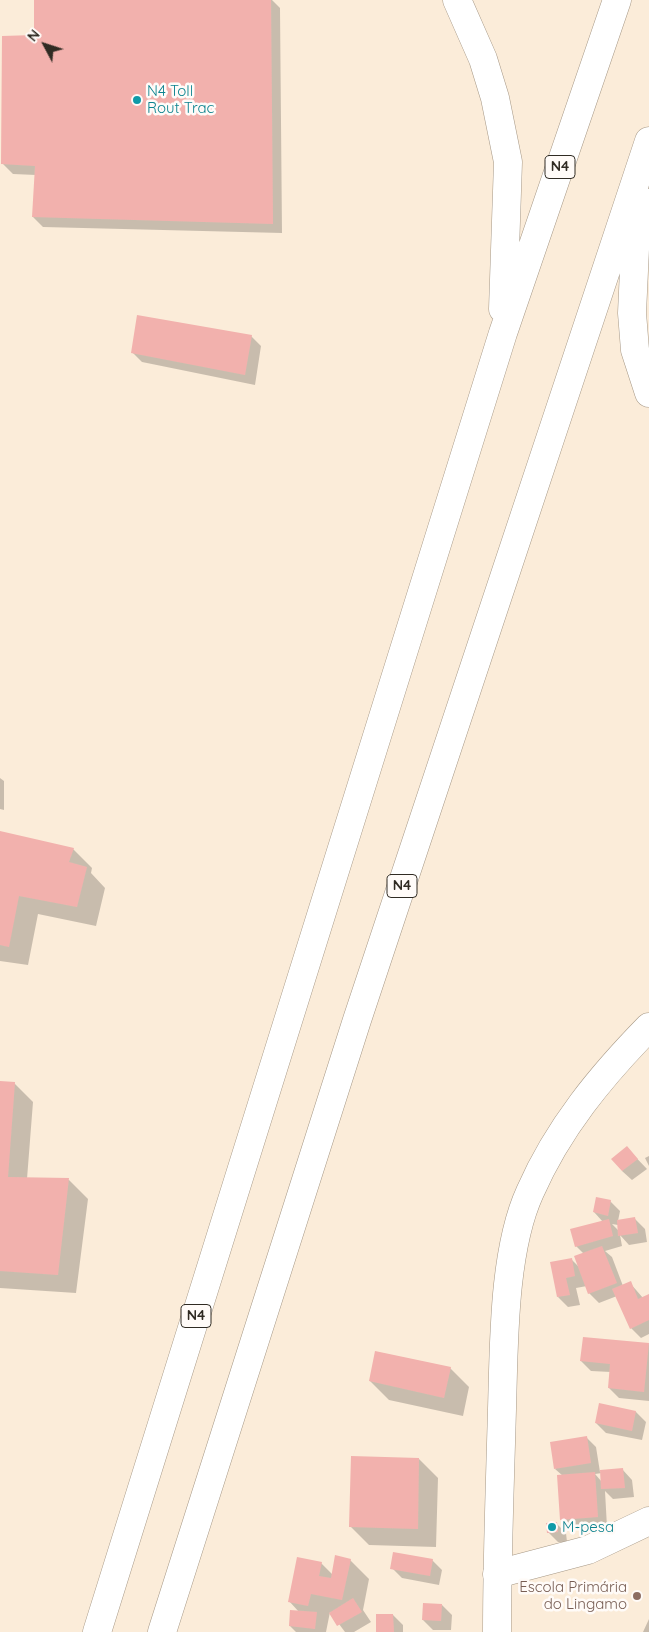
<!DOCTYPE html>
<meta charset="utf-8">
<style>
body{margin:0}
#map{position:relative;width:649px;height:1632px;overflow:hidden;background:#fbecd9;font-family:Quicksand,sans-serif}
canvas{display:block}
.north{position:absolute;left:20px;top:20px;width:50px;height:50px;-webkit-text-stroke:4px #fffbf8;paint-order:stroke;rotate:310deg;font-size:14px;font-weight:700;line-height:20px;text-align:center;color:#302b23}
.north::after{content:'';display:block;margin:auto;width:18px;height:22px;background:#302b23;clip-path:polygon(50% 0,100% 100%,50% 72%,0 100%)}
</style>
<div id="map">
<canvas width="649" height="1632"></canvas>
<div class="north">N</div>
</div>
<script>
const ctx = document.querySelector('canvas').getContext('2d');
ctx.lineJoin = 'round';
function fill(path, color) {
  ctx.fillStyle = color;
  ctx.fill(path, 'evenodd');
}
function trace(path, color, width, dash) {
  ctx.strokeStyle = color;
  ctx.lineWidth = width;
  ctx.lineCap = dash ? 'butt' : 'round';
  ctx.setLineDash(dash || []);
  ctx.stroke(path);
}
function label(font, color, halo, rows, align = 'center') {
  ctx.font = font + ' Quicksand,sans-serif';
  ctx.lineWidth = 5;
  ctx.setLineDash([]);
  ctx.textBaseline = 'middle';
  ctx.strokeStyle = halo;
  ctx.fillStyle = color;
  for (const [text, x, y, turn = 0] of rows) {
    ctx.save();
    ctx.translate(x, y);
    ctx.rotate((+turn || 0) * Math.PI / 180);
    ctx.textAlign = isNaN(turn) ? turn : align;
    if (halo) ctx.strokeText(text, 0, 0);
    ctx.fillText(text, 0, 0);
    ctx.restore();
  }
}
fill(new Path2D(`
 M35,0h237l8,8 2,225 -239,-6 -10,-10 3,-42 -23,-1 -10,-10 32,-127z
 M251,336l10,10 -6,39 -113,-23 -10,-10z
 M0,778l4,3v29l-4,-1z
 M0,833l73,16 19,19 -1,5 14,15 -9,38 -58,-12 -10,51 -28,-4z
 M0,1082l14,1 19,19 -6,77 42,1 19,19 -12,94 -76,-5z
 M627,1148l20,21 -15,11 -10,-9z
 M649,1156v10l-4,-8z
 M610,1201l10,10 -2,10 17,-2 10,10 2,13 -18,3 -9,-10 2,11 -17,5 7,6 11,29 7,-3 13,15 6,-2v38l-8,4 -10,-10 -14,-32 -18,7 -10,-10 -2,-7 -11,2 4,17 -12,2 -10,-10 13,-38 8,8 5,-13 -8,-8 27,-24 -9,-10zM612,1224l6,1 1,6z
 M649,1344v57l-30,-3 -10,-10 2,-16 -20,-1 -10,-10z
 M450,1368l19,19 -6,29 -74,-16 -19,-19z
 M600,1405l36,7 10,10 -4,18 -36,-7 -10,-10z
 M586,1437l10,10 4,25 22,-3 10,11 2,17 -21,2 -8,-8 2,36 -36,3 -10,-10 2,-44 -8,-7zM602,1473v9l-7,-8z
 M419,1459l19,19 -2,69 -67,-2 -19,-19z
 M556,1523l10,10 1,9h-9l-10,-10z
 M350,1560l19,19 -6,31 8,12 -17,10h-9l-15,-20 -4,20h-30l-6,-6 9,-14 -10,-11 32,-38 12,12z
 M432,1560l10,10 -3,15 -37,-7 -10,-10z
 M442,1605l10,10 -1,15h-18l-10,-10z
 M393,1615l10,10v7h-25z
 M649,1619v13h-6z`), '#0003');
fill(new Path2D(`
 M34,0h237l2,224 -241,-7 3,-51 -34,-2 1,-128 32,-1z
 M137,315l115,20 -7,40 -114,-22z
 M0,831l74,17 -5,14 18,5 -10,40 -58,-11 -10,51 -9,-2z
 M0,1081l15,1 -7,95 61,1 -11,97 -58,-4z
 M627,1146l11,13 -16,12 -11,-12z
 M596,1197l15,3 -3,16 -15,-4z
 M635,1217l3,16 -20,3 -1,-16z
 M609,1219l4,17 -38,11 -5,-18z
 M602,1246l15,37 -29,11 -14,-38z
 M572,1258l3,18 -9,2 4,17 -13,2 -7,-35z
 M631,1281l7,18 11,-5v26l-19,9 -18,-40z
 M583,1337l66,6 -5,49 -36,-4 2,-24 -30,-3z
 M375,1351l76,16 -7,31 -75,-17z
 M599,1403l37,8 -4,20 -37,-8z
 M587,1436l4,27 -37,6 -4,-27z
 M351,1456l68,2 -1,71 -69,-2z
 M623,1468l2,20 -24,1 -1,-19z
 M595,1472l3,45 -38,3 -3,-45z
 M557,1522l1,10 -11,1 -1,-10z
 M393,1552l40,7 -3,17 -40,-7z
 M335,1555l16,4 -9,41 -31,-6 -3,12 -20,-4 9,-45 25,5 -3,14 12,2z
 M353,1598l9,14 -25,14 -8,-13z
 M423,1603l19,1 -1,17 -19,-1z
 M290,1610l27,2 -2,17 -26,-3z
 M376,1614h17l1,18h-18z`), '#f2b1ad');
const street = new Path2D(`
 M497,1574l91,-24 61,-29`);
const secondary = new Path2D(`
 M497,1632c0,-75 3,-149 5,-223 2,-65 1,-158 28,-217 28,-64 71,-116 119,-165`);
const highway = new Path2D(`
 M457,0l26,59 12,39 13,64 -5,147
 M644,202l-9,47 -3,64 3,37 14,43
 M97,1632l406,-1299 114,-333
 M162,1632l195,-612 292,-879`);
trace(street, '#a69886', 29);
trace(secondary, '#a69886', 29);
trace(highway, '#a69886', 29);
trace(street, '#fff', 28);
trace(secondary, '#fff', 28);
trace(highway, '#fff', 28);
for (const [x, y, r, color] of [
 [137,100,5,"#0f9aa8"],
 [552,1527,5,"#0f9aa8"],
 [637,1596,5,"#8d6e63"]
]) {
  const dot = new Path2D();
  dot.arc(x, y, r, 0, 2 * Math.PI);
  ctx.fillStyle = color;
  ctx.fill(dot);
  trace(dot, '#fffbf8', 2);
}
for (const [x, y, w] of [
 [560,167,30],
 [402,886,30],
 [196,1316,30]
]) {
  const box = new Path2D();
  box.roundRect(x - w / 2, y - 11.5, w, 23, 4);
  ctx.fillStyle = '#fffbf8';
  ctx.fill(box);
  trace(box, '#302b23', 1);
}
label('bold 14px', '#302b23', null, [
 ["N4",560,167],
 ["N4",402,886],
 ["N4",196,1316]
]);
label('15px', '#0d838f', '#fffbf8', [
 ["N4 Toll",147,91],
 ["Rout Trac",147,108],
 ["M-pesa",562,1527]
], 'left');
label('15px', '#785e54', '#fffbf8', [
 ["Escola Primária",627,1587],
 ["do Lingamo",627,1604]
], 'right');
</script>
